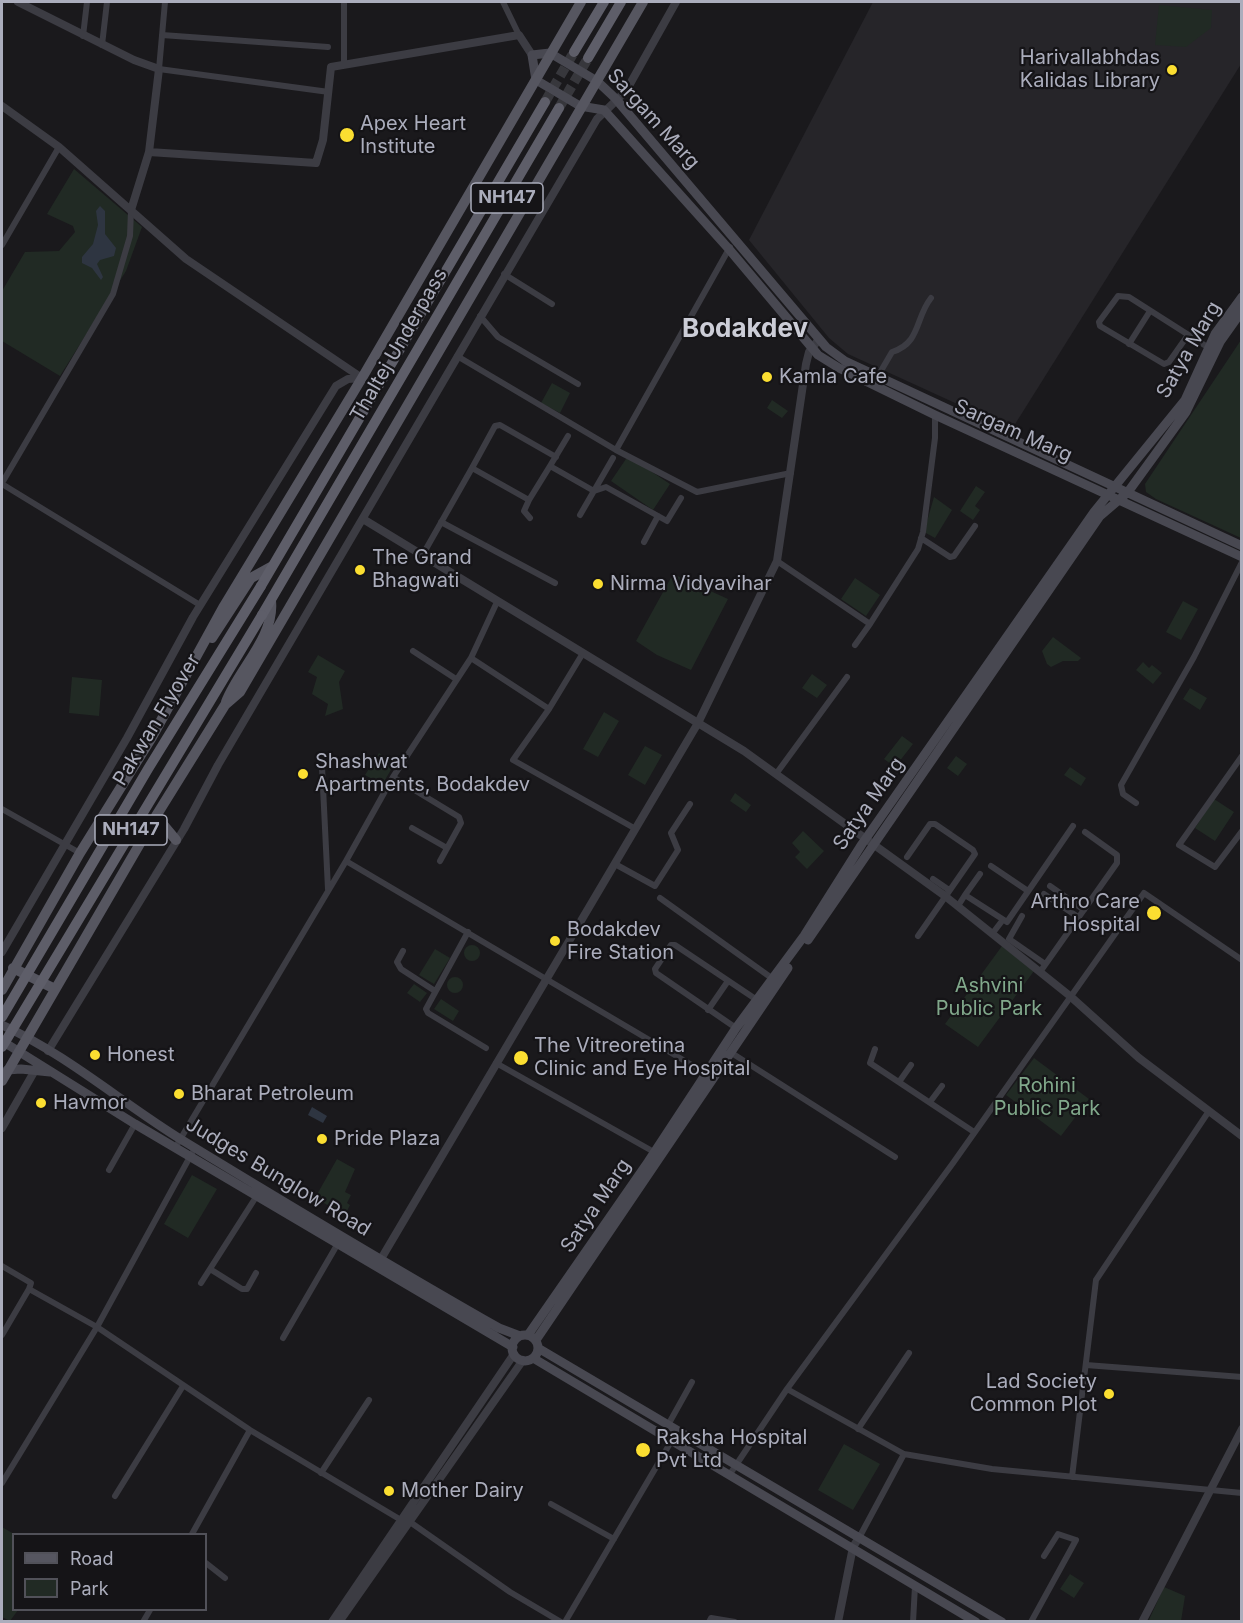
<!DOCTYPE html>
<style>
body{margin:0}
#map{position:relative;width:1243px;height:1623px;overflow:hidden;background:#1a191c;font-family:Inter,sans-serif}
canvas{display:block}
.frame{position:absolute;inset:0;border:3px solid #abadbc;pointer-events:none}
.legend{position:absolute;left:12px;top:1533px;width:195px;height:78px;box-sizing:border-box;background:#151417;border:2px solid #515159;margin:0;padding:8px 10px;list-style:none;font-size:18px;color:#abadbc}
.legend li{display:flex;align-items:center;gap:12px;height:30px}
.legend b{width:30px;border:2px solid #515159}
</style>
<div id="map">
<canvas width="1243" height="1623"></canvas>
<div class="frame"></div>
<ul class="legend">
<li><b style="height:8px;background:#565660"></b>Road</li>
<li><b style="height:16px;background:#212a24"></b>Park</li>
</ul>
</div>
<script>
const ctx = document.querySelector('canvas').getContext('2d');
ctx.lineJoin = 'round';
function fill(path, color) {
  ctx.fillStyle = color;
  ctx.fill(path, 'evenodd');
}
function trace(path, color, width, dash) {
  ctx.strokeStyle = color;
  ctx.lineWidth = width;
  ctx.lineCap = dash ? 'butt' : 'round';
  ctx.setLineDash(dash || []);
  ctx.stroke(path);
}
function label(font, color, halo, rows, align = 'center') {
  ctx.font = font + ' Inter,sans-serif';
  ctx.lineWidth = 4.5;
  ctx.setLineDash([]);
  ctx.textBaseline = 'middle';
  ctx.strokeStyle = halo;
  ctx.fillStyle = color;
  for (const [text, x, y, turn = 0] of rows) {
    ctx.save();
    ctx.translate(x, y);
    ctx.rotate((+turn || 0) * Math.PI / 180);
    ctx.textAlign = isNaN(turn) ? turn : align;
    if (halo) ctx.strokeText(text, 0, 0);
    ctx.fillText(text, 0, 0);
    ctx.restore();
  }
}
fill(new Path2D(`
 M873,2h368v62l-229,365 -164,-75 -19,-16 -80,-98z`), '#262529');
fill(new Path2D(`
 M1159,5l53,5 -1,18 -25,19 -31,-2z
 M74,169l68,58 -16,44 -66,105 -58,-35v-50l23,-39 34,-1 16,-19 -2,-6 -26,-12z
 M1241,340v198l-85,-39 -10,-7 -1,-8z
 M552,383l18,10 -10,20 -19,-10z
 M772,400l16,11 -6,7 -15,-10z
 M628,456l42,28 -17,26 -42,-29z
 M976,486l9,6 -10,14 5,4 -7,10 -13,-9z
 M934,497l18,13 -17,28 -11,-6z
 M673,574l55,25 -37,71 -34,-15 -21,-14z
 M855,578l25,17 -14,21 -25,-17z
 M1183,601l15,8 -17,31 -15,-8z
 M1053,637l28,21 -3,3h-15l-12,6 -4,-3 -5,-13z
 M318,655l27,16 -6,11 4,27 -18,7 3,-12 -16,-10 5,-17 -9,-5z
 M1143,662l6,6 3,-3 10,8 -9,11 -17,-14z
 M812,674l15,11 -10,13 -15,-10z
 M72,677l30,3 -3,36 -30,-3z
 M1190,688l17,10 -7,12 -17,-11z
 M604,712l15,9 -21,36 -15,-8z
 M902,736l11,8 -18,23 -11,-8z
 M645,746l17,9 -17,30 -17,-10z
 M379,753l16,10 -13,22 -17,-10z
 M956,756l11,8 -9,12 -11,-8z
 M1070,767l16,11 -5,8 -17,-11z
 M735,793l16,12 -5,7 -16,-11z
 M1214,799l20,13 -19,29 -20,-13z
 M803,831l21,20 -17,18 -12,-12 5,-5 -8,-9z
 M464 953a8 8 0 1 1 16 0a8 8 0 1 1-16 0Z
 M1002,946l32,25 -56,76 -33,-23z
 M435,949l15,9 -16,26 -15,-9z
 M447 985a8 8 0 1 1 16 0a8 8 0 1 1-16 0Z
 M414,984l13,9 -7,9 -13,-9z
 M441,999l18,12 -6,10 -19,-12z
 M1034,1058l55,41 -28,37 -55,-41z
 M337,1159l18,10 -10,23 6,3 -4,8 3,2 -5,10 -30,-17z
 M192,1175l25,14 -29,49 -24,-14z
 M844,1444l36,20 -27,46 -35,-20z
 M2,1527l12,7v76h4l-8,11 -8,-4z
 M1070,1574l14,9 -10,15 -14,-9z
 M1164,1587l21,9 -4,25 -33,1z`), '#212a24');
fill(new Path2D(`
 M100,206l5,5v23l11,14 -2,8 -14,4 -3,4 6,13 -2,3 -9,-12 -10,-5v-6l11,-13 5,-19 -2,-14z
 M312,1107l15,9 -4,7 -15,-8z`), '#2e3541');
trace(new Path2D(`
 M545,102l29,-50
 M559,108l29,-50`), '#37373c', 10, [10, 5]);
trace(new Path2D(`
 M165,2l-6,67 170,23
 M344,2v63
 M503,2l16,33
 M162,35l166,12
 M83,36l4,-34
 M102,45l5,-43
 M2,245l57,-98
 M504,274l48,30
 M480,316l18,21 80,47
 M1188,335l-19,27 -5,2 -64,-38 -1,-4 19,-26 11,1 80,51
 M1129,344l21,-33
 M457,356l159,94 114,-203
 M878,376l14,-24c29,-9 23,-34 39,-54
 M616,450l81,42 94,-19
 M550,466l18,-30
 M472,468l23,-42 5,-1 56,32
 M2,483l111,-189 17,-58 1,-26
 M2,484l198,121
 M529,500l-5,11 6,7
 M580,515l33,-57
 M441,522l114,61
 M921,538l29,19 4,-1 21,-30
 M644,542l14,-26
 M422,556l50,-88 57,32 21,-34 44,25 12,-4 61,34 14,-23
 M777,561l93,63 48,-75 5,-17 12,-94v-23
 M855,645l15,-21
 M413,651l43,28
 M583,653l-34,56 -36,51 121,68
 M471,658l78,51
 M1242,756l-63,89 36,22 27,-36
 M322,767l6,122
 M776,774l71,-97
 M393,777l66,40 2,6 -21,38
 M1136,803l-13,-9 -2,-9 73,-128 48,-95
 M2,809l78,44
 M412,828l35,20
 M907,857l23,-33h5l38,26 2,4 -57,82
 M346,861l361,213
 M615,864l40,22 23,-36 -7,-17 19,-29
 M991,866l37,25
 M933,879l16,11
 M1050,886l34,24
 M1044,894l34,23
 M965,895l15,-21
 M660,898l113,81
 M958,906l7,-11 42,27 66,-96
 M1022,916l-13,23 36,25
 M468,932l-42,77 2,4 58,35
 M992,934l10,-13
 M403,951l-6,11 4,7 34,22
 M1040,972l77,-109v-8l-32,-23
 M708,1010l20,-29
 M736,1028l-80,-55 -1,-4 16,-24h4l82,55
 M875,1049l-5,14 104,69
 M730,1052l165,105
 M496,1063l158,89
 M899,1082l12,-17
 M930,1102l12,-16
 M175,1148l171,-287 47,-84 78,-119 26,-56
 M109,1170l26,-46
 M2,1266l29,17 -2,6
 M210,1269l32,20h5l9,-16
 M201,1283l55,-86
 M2,1335l27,-46 68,38 153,103 151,90 9,2 100,70 51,30
 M283,1338l54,-93
 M1086,1365l156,12
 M787,1389l117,65 88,15 250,24
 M668,1425l24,-43
 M858,1429l51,-76
 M321,1473l48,-73
 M730,1474l57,-85 166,-226 191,-270 98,67
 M1072,1477l24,-197 113,-169
 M2,1483l95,-156 95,-174
 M115,1496l68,-110
 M551,1504l63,35
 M192,1534l58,-104
 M860,1536l44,-82
 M206,1563l19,15
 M143,1622l7,-12
 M565,1622l107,-182
 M709,1622l2,-4 24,4
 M913,1622l2,-36
 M1031,1622l45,-82 -18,-6 -14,22`), '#3c3c43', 6);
trace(new Path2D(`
 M18,2l116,58 25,9 -10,83
 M2,106l57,41 127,112 176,119
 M131,210l18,-58 167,11 7,-23 8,-73 188,-32 13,20
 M363,519l381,232 201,145 125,100 69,62 103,78
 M2,952l125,-214 66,-121 143,-231 12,-7 14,-1
 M48,1051l136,-222 34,-64 379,-646 29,-28 50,-89
 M2,1128l32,-56
 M378,1264l320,-541 79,-162 29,-197 3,-12 10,-13
 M332,1622l182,-268
 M339,1622l184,-262
 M838,1622l15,-75 7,-11
 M1142,1622l100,-193`), '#3c3c43', 8);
trace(new Path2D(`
 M1242,546l-397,-185 -19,-14 -211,-249 -18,-17 -47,-28 -18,2 4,25 44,26 24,4 124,138 90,107 21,13 96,47 307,142
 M808,940l292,-424 28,-24 58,-80 34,-70 22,-31
 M2,1025c64,29 120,78 180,115 105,64 210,127 317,188l21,8
 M2,1041l133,83 378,223
 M7,1070l14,-1 29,3
 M528,1335l120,-173 88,-134 68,-92 58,-92 232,-332 91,-112 30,-66 27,-37
 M512 1348a13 13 0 1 1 26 0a13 13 0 1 1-26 0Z
 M536,1340l252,-372
 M538,1348l464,274
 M533,1358l443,264`), '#484851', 9);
trace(new Path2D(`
 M212,638l39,-60 20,-11
 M226,702c12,-32 49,-65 45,-101
 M156,816l20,24
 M13,968l42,21
 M2,990l78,-137 72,-116 72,-131 138,-228 219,-376
 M2,1081l154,-265 69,-111 15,-13 403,-690`), '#565660', 10);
trace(new Path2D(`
 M574,52l30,-50
 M588,58l33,-56
 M261,586l284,-484
 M262,615l297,-507`), '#5e5e69', 10);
trace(new Path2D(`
 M2,1017l146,-248 113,-183
 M2,1047l260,-432`), '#5e5e69', 10);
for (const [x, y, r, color] of [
 [1172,70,6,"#fbde31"],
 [347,135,8,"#fbde31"],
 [767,377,6,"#fbde31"],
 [360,570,6,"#fbde31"],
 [598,584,6,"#fbde31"],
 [303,774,6,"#fbde31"],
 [1154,913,8,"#fbde31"],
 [555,941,6,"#fbde31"],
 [95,1055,6,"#fbde31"],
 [521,1058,8,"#fbde31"],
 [179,1094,6,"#fbde31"],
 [41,1103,6,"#fbde31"],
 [322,1139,6,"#fbde31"],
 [1109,1394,6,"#fbde31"],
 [643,1450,8,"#fbde31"],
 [389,1491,6,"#fbde31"]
]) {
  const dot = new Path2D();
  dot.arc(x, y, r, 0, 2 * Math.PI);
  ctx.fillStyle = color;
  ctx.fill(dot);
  trace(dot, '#151417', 2);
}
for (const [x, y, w] of [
 [507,198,72],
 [131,830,72]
]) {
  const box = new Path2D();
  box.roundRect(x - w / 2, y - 15, w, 30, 4.5);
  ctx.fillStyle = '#151417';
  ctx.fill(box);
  trace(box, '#abadbc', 1.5);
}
label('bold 18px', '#abadbc', null, [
 ["NH147",507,198],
 ["NH147",131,830]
]);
label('20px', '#abadbc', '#151417', [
 ["Harivallabhdas",1160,58,"right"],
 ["Kalidas Library",1160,81,"right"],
 ["Apex Heart",360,124],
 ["Institute",360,147],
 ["Kamla Cafe",779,377],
 ["The Grand",372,558],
 ["Bhagwati",372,581],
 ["Nirma Vidyavihar",610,584],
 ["Shashwat",315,762],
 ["Apartments, Bodakdev",315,785],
 ["Arthro Care",1140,902,"right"],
 ["Hospital",1140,925,"right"],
 ["Bodakdev",567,930],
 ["Fire Station",567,953],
 ["The Vitreoretina",534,1046],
 ["Clinic and Eye Hospital",534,1069],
 ["Honest",107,1055],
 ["Bharat Petroleum",191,1094],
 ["Havmor",53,1103],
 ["Pride Plaza",334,1139],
 ["Lad Society",1097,1382,"right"],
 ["Common Plot",1097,1405,"right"],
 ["Raksha Hospital",656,1438],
 ["Pvt Ltd",656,1461],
 ["Mother Dairy",401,1491]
], 'left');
label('20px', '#abadbc', '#151417', [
 ["Sargam Marg",653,119,48],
 ["Thaltej Underpass",399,345,-60],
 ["Satya Marg",1189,350,-60],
 ["Sargam Marg",1013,431,24],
 ["Pakwan Flyover",157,720,-59],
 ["Satya Marg",869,804,-55],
 ["Judges Bunglow Road",278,1177,31],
 ["Satya Marg",596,1206,-56]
]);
label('20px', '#81a88b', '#151417', [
 ["Ashvini",989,986],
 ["Public Park",989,1009],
 ["Rohini",1047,1086],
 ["Public Park",1047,1109]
]);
label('bold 26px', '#cccdd7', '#151417', [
 ["Bodakdev",745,329]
]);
</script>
